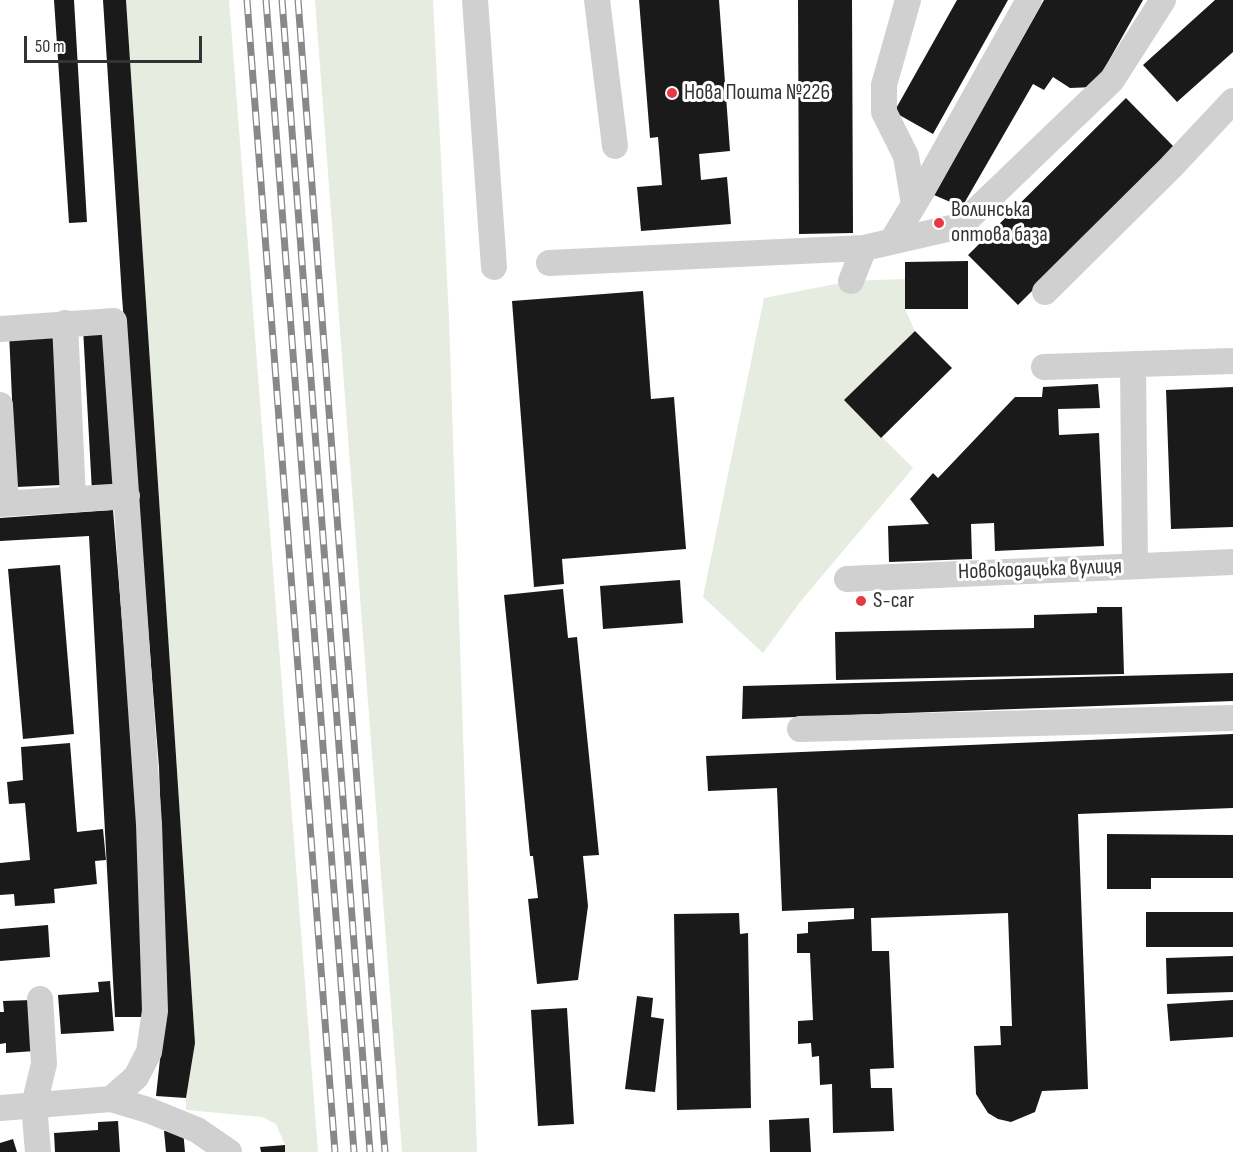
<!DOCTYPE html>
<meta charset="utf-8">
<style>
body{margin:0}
#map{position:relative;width:1233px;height:1152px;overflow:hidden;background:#fff;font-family:"Sofia Sans Condensed",sans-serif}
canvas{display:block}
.scale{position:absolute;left:24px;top:36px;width:178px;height:27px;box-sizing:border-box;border:3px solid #333;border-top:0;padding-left:8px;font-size:18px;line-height:21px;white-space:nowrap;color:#333;-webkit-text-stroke:4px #fff;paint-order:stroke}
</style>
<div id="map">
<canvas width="1233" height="1152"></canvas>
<div class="scale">50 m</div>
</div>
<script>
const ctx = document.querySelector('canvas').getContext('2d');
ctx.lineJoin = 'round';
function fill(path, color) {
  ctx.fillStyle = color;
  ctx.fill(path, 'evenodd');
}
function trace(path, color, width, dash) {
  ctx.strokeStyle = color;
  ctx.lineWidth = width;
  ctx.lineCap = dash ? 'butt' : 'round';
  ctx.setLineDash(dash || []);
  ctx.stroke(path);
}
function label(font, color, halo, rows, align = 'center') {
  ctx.font = font + ' "Sofia Sans Condensed",sans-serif';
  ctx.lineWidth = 6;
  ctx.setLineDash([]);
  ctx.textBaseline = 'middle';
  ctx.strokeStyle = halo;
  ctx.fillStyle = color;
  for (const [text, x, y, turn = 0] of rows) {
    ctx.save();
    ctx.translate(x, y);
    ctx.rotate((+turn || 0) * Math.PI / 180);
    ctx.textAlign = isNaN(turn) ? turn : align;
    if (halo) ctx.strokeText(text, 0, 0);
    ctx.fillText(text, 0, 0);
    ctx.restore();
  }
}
fill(new Path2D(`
 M126,0h103l89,1152h-33v-7l-9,-21 -14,-7 -76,-7v-12l9,-55z
 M315,0h118l16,319 28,833h-75z
 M905,279v30l10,22 -70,69 68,68 -113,134 -37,51 -60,-56 61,-299 87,-17z`), '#e6ecdf');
fill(new Path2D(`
 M54,0h20l13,222 -18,1z
 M103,0h23l69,1043 -9,55 -30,-2 11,-101 -8,-228 -37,-470z
 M639,0h80l11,151 -31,3 2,26 26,-3 4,47 -90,7 -4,-44 25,-2 -4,-48 -8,1z
 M798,0h54l1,233 -54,1z
 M957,0h51l-75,134 -39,-22z
 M1044,0h99l-49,87 -24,1 -17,-11 -9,13 -11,-6 -71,123 -28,-12z
 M1215,0h18v52l-56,50 -34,-37z
 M1126,98l49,50 -157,157 -50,-50z
 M968,261v48h-63v-47z
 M643,291l8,108 23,-2 12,152 -124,10 2,25 -30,3 -22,-286z
 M106,327l8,164 -22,1 -9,-164z
 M55,330l6,155 -45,2 -7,-155z
 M915,331l37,37 -71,70 -37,-38z
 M1098,384l2,24 -42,1 1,26 40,-2 5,113 -109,5 -1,-28 -23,1 1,35 -83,3 -1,-36 41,-2 -19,-25 23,-26 5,5 77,-81h27l1,-10z
 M1233,387v140l-62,2 -5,-139z
 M113,510l27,331 3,176h-28l-26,-481 -89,5v-23z
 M60,565l14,169 -51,5 -15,-170z
 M680,580l3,43 -80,6 -3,-43z
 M563,589l5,49 9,-1 22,218 -16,1 5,50 -10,74 -41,4 -9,-85 10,-1 -5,-42h-3l-26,-261z
 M1097,607h25l2,67 -288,6 -1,-48 199,-4v-13l63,-2z
 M1233,673v28l-491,18 1,-33z
 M1233,734v74l-155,6 10,275 -46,2 -7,21 -24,10 -13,-3 -10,-6 -12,-19 -2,-48 27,-1 -1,-19h12l-4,-113 -137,5 1,33h17l5,117 -24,1 1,19h21l2,43 -61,2 -1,-49 -12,1 -1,-29 -7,1 -1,-14 -13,1v-23l15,-1 -3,-67h-13v-19l11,-1v-11l46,-3v-11l-72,3 -5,-123 -69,3 -2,-35z
 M70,743l7,89 26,-3 3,31 -11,1 2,23 -43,5 1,14 -40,3 -1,-12 -14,1v-32l30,-3 -5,-57 -16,1 -2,-22 16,-2 -2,-33z
 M1107,834l126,1v43h-82v11h-44z
 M1146,912h87v35h-87z
 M739,913l1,21 8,-1 3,175 -74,2 -3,-196z
 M48,925l2,32 -50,4v-32z
 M1233,956v36l-66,2 -1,-36z
 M110,981l4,50 -53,3 -3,-39 41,-3 -1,-10z
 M637,996l16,2 -2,19 13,2 -9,73 -30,-3z
 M32,1000l3,51 -29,2v-10l-6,1v-32h4l-1,-11z
 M1233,1000v37l-63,4 -3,-37z
 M567,1008l7,116 -36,2 -7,-116z
 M809,1118l2,34h-41l-1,-32z
 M118,1121l2,31h-65l-1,-19 44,-3v-8z
 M183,1130l2,22h-19l-2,-21z
 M13,1139l4,13h-17v-9z
 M285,1145v7h-24l-1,-5z`), '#1a1a1a');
trace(new Path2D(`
 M475,0l19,267
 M597,0l18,146
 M908,0l-24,85v27l22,44 8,48
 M892,241l30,-50 107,-191
 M549,263l315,-15
 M851,281l13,-33 96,-22 152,-146 51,-80
 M1045,292l126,-125 62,-66
 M65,323l8,176
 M0,329l114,-8 35,503 6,187 -6,41 -13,25 -25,22
 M1133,364l2,202
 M1044,367l189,-6
 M0,405l6,98
 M0,504l127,-8
 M847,579l386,-17
 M800,729l433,-11
 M0,1108l111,-9 37,11 49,20 32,22
 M38,1152l-4,-47 10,-41 -4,-65`), '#d0d0d0', 26);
const rail = new Path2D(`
 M247,0l88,1152
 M266,0l88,1152
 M282,0l88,1152
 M298,0l87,1152`);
trace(rail, '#888', 7);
trace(rail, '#fff', 4.5, [14]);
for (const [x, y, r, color] of [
 [672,93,6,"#e63946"],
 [939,223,6,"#e63946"],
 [861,601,6,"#e63946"]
]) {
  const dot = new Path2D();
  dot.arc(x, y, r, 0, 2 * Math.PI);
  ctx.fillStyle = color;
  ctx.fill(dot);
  trace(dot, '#fff', 2);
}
label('22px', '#333', '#fff', [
 ["Нова Пошта №226",684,93],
 ["Волинська",951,210],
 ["оптова база",951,235],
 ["S-car",873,601]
], 'left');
label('22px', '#333', '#fff', [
 ["Новокодацька вулиця",1040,570,-2]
]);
</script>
